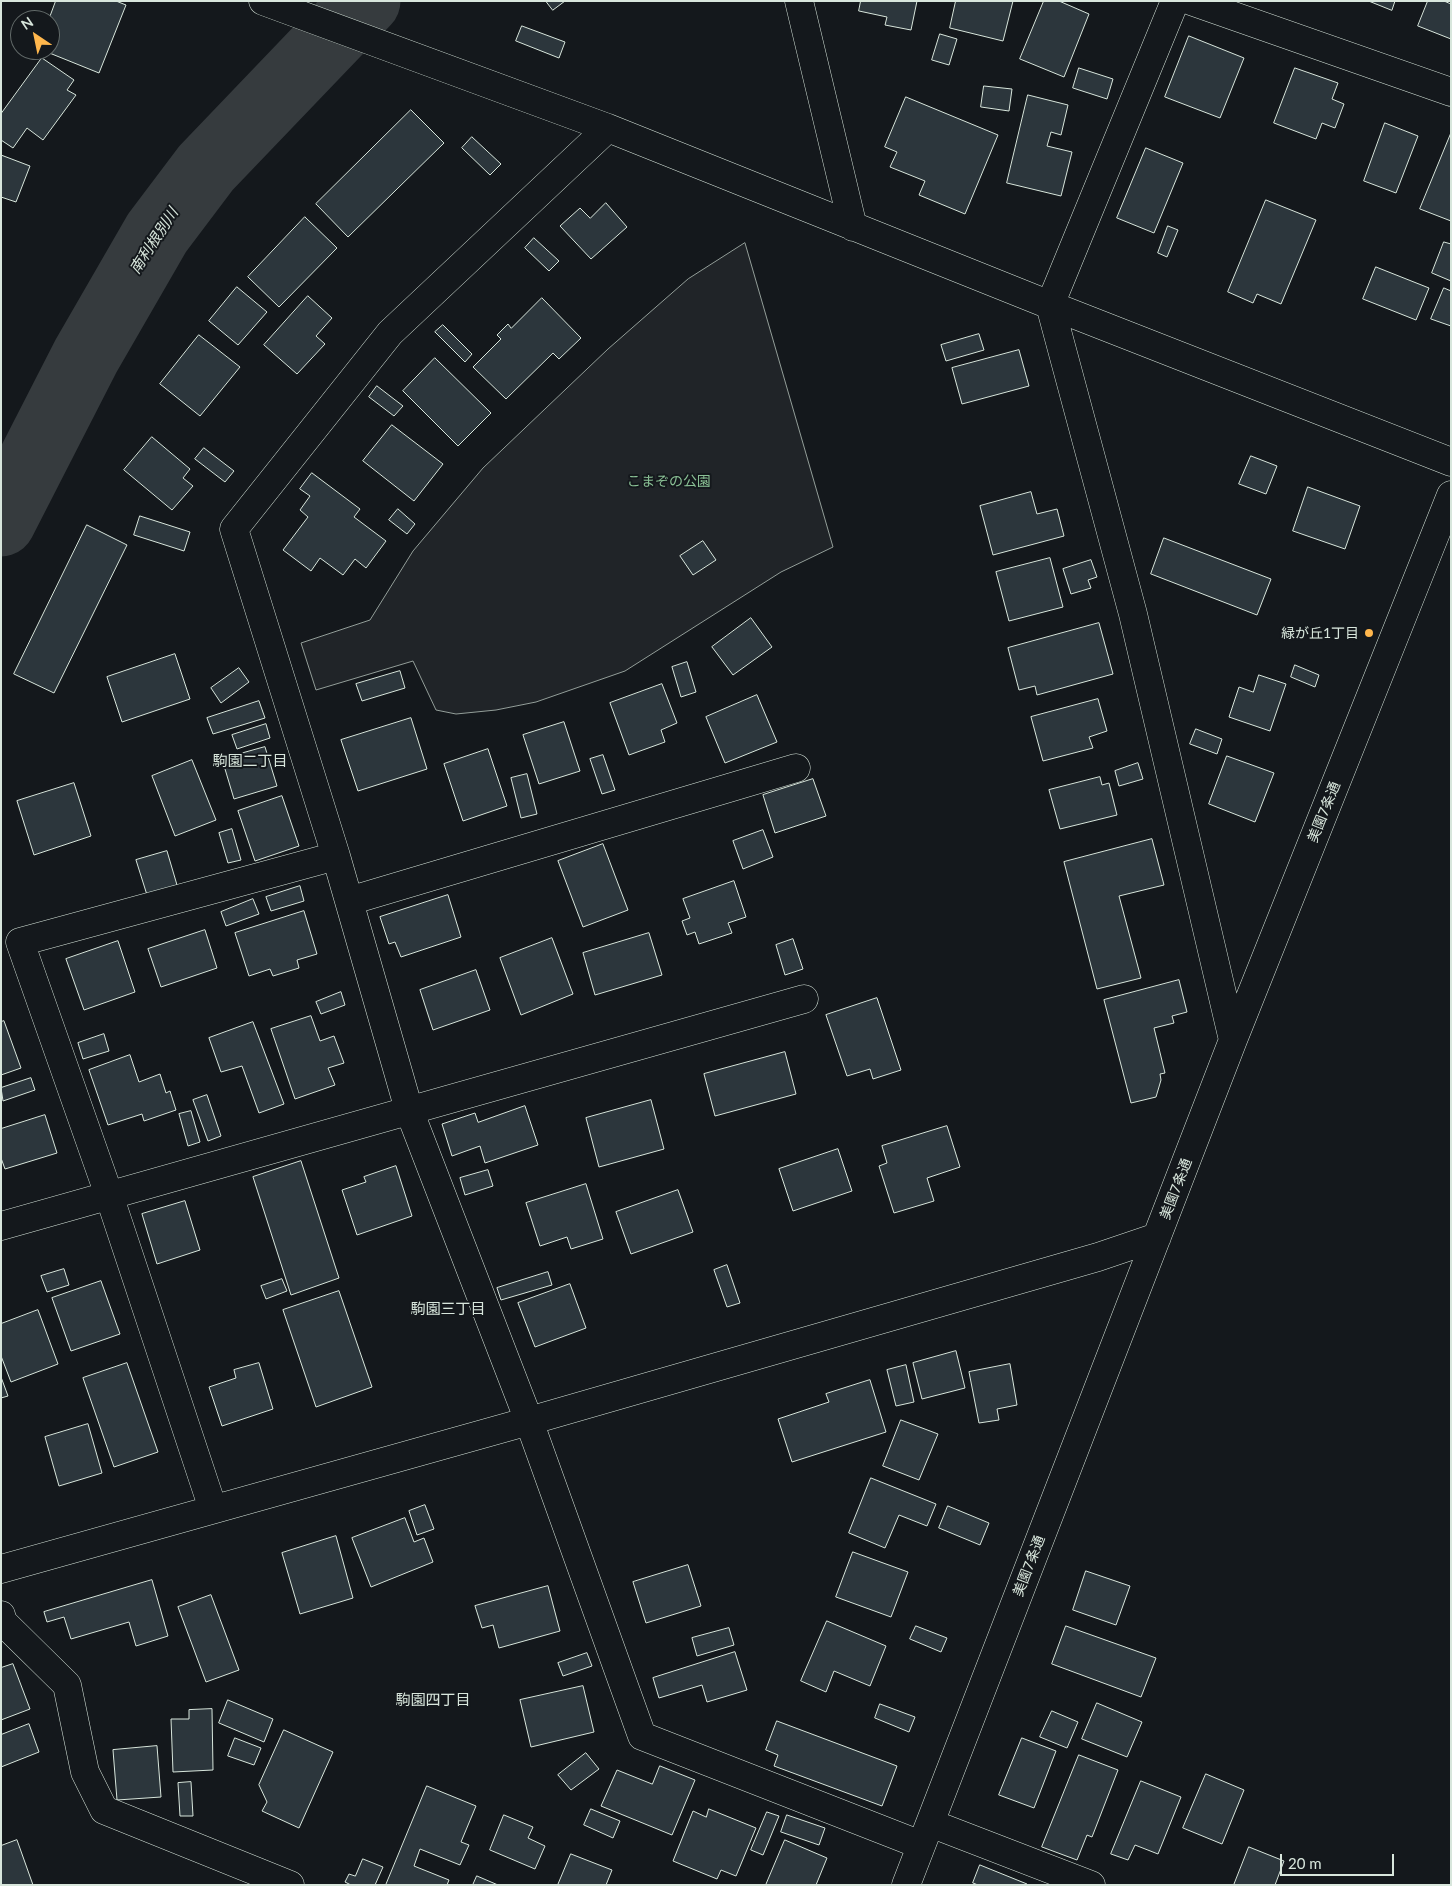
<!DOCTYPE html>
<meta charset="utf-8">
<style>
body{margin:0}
#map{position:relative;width:1452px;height:1886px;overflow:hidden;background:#14181c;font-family:Lato,sans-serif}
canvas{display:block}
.frame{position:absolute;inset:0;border:2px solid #d8e6dc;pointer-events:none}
.north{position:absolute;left:10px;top:10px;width:50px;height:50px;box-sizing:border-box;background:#14181c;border:1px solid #626a69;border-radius:50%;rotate:326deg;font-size:14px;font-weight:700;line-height:20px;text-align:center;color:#d8e6dc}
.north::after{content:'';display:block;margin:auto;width:18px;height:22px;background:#ffb74d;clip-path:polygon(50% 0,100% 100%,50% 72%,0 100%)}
.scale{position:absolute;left:1280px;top:1854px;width:114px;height:22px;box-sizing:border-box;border:2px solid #d8e6dc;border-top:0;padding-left:6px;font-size:15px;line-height:18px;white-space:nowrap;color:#d8e6dc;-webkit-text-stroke:4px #14181c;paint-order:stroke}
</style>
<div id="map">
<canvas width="1452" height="1886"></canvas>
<div class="frame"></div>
<div class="north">N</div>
<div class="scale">20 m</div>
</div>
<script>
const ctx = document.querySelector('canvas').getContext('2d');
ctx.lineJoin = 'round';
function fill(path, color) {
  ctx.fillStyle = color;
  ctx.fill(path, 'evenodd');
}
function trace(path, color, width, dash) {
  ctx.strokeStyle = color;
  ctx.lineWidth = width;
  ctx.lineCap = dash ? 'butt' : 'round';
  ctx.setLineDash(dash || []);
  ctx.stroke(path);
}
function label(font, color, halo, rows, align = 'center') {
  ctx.font = font + ' Lato,"Noto Sans JP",sans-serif';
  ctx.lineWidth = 4;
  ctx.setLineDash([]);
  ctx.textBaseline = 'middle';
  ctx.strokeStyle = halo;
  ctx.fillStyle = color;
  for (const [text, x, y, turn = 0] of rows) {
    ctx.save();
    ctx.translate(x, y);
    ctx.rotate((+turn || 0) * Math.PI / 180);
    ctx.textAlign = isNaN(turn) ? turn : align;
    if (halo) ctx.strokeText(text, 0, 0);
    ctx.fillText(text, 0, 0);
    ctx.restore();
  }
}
const green = new Path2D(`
 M745,243l88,304 -52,25 -156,99 -89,31 -40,8 -40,4 -20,-4 -23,-49 -97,29 -15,-47 69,-23 43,-69 70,-83 125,-119 80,-70z`);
fill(green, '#202428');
trace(green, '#939e99', 1);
trace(new Path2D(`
 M1,522l85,-166 71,-123 49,-65 160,-167`), '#363b3e', 69);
const building = new Path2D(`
 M56,1h60l10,4 -27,68 -57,-23h8v-30h-1z
 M546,1h19l-12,9z
 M861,1h56l-6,29 -26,-5 2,-8 -28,-6z
 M956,1h57l-10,40 -53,-13z
 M1044,1h15l30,13 -25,63 -44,-18z
 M1369,1h26l-3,9z
 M1428,1h16l7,3v35l-33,-13z
 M522,26l43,16 -6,16 -43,-17z
 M940,34l17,5 -8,26 -17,-5z
 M1189,36l55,22 -24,60 -55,-21z
 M42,58l32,22 -7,10 9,5 -33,45 -16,-12 -14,20 -12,-8v-26z
 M1079,68l34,11 -6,20 -34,-11z
 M1295,68l43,15 -6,16 12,5 -9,24 -13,-5 -6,16 -42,-16z
 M984,86l28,3 -3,22 -28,-4z
 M1028,95l40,10 -7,30 -10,-3 -4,14 25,6 -11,44 -54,-13z
 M906,97l92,38 -33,79 -46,-19 6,-14 -35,-14 7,-15 -12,-5z
 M411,110l33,33 -96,94 -32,-33z
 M1385,123l33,13 -22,57 -32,-12z
 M1451,133v88l-31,-12z
 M472,137l29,27 -11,11 -28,-27z
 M1146,148l37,15 -29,70 -37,-15z
 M1,155l29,11 -14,36 -15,-5z
 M1266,200l50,20 -35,84 -24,-10 -4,9 -25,-11z
 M606,203l21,24 -36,32 -31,-33 20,-18 10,10z
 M305,217l32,31 -58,59 -31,-30z
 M1168,226l10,4 -11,27 -9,-4z
 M534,238l25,23 -10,10 -24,-23z
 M1444,242l7,2v37l-19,-8z
 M1376,267l53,21 -13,32 -53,-21z
 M237,287l30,25 -29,33 -29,-24z
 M1444,288l7,3v35l-20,-7z
 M308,296l24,22 -16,18 9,8 -28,30 -33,-29z
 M542,298l39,40 -22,21 -6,-6 -47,46 -33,-32 28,-28 -4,-4 11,-11 3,4z
 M443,325l29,29 -7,8 -30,-30z
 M979,334l5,16 -38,11 -5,-16z
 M199,335l41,32 -40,49 -40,-32z
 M1019,350l10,36 -67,18 -10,-36z
 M435,358l56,55 -33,33 -55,-55z
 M377,386l26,20 -9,10 -25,-19z
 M392,425l51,39 -29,37 -51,-40z
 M152,437l38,32 -7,9 10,8 -21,24 -48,-40z
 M204,448l30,23 -9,11 -30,-23z
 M1251,456l26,10 -11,28 -27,-10z
 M312,473l48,36 -6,8 32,24 -20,27 -11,-9 -12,16 -23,-17 -9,13 -28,-21 25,-33 -8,-7 10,-14 -10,-7z
 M1308,487l52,19 -15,43 -52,-18z
 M1031,492l6,22 20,-5 7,27 -71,19 -13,-49z
 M398,509l17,15 -8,10 -18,-14z
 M140,516l50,16 -6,19 -50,-16z
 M87,525l40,20 -73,148 -40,-19z
 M1164,538l107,41 -14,36 -106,-41z
 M703,541l13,19 -23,15 -13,-19z
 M1050,558l13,49 -54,14 -13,-49z
 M1091,560l6,17 -9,3 3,8 -20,6 -8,-25z
 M751,618l21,29 -39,28 -21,-28z
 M1099,623l14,51 -76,21 -2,-9 -16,4 -11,-42z
 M175,654l15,45 -68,23 -15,-45z
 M687,662l9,30 -15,5 -9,-30z
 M1295,665l24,10 -4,12 -24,-10z
 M239,668l10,14 -28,21 -10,-15z
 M400,671l5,17 -43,13 -6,-17z
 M1259,675l27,9 -16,47 -41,-14 10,-30 14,5z
 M662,684l15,39 -16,7 4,12 -36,13 -19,-52z
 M757,695l20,47 -52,21 -19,-46z
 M1098,699l9,32 -18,6 4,11 -50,13 -12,-44z
 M259,701l6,17 -52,16 -6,-16z
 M411,718l16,51 -69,22 -17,-51z
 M564,722l16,49 -41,13 -16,-49z
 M266,724l4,14 -33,11 -5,-14z
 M1196,729l26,10 -5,15 -27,-10z
 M265,747l12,39 -43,13 -12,-40z
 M488,749l19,57 -44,15 -19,-57z
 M603,755l12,35 -13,4 -12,-35z
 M1227,756l47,17 -19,49 -46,-18z
 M192,760l24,60 -41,16 -23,-60z
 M1138,763l5,16 -24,7 -4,-15z
 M527,774l10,40 -16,4 -10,-40z
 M1100,777l2,8 7,-2 8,32 -57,14 -11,-39z
 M813,779l13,37 -51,17 -12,-38z
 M74,783l17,53 -57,19 -17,-54z
 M282,796l17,50 -44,15 -17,-50z
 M232,829l9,31 -13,3 -9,-30z
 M763,830l10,27 -30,12 -10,-28z
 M1152,839l12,46 -45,11 22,82 -44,11 -33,-127z
 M603,844l25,66 -45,17 -25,-66z
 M167,851l10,34 -30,10 -11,-35z
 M734,881l12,36 -18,6 4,10 -33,11 -4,-12 -8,3 -5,-14 8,-3 -7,-19z
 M300,886l4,15 -33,10 -5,-14z
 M448,895l13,42 -60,20 -6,-15 -6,2 -9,-27z
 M253,899l6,15 -33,12 -5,-14z
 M304,911l13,43 -20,6 2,8 -26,8 -3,-7 -21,7 -14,-43z
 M205,930l12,38 -56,19 -13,-38z
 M649,933l13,42 -67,20 -12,-42z
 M552,938l21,56 -52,21 -21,-57z
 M793,939l10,30 -18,6 -9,-30z
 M118,941l17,51 -51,18 -18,-51z
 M476,970l14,40 -57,20 -13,-40z
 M1179,980l8,32 -15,4 2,7 -20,5 11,45 -5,1 1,6 -5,17 -25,6 -27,-103z
 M341,992l4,13 -24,9 -5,-12z
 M877,998l24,72 -28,9 -3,-10 -23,7 -21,-61z
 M311,1016l9,25 14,-5 10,27 -16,5 7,17 -40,14 -24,-70z
 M4,1021l17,47 -20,7v-53z
 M253,1022l31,82 -25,9 -17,-47 -21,6 -12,-34z
 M104,1034l5,17 -26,8 -5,-16z
 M785,1052l11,42 -81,22 -11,-42z
 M130,1055l9,27 21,-8 6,19 4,-2 6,19 -32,11 -2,-7 -34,11 -19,-55z
 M31,1078l4,12 -32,11 -2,-13z
 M207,1095l14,41 -13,5 -15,-41z
 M651,1100l13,49 -65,18 -13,-49z
 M525,1106l13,39 -53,18 -5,-17 -28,10 -10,-32 33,-11 3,9z
 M191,1111l9,31 -12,4 -9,-32z
 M45,1115l12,38 -52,16 -4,-11v-29z
 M947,1126l13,41 -33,11 7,23 -40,12 -15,-47 8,-3 -5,-17z
 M838,1149l14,42 -59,20 -14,-42z
 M301,1161l38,117 -48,17 -38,-118z
 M396,1166l16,50 -55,19 -15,-45 24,-8 -2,-5z
 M488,1170l5,16 -28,9 -5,-17z
 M586,1184l17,55 -32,10 -4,-12 -27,9 -14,-43z
 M678,1190l15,42 -62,22 -15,-42z
 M185,1201l15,49 -43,14 -15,-50z
 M727,1265l13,38 -13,4 -13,-37z
 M64,1269l5,16 -22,7 -6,-16z
 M548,1272l4,13 -51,15 -4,-12z
 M282,1279l5,12 -21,8 -5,-13z
 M101,1281l19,53 -49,17 -19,-53z
 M570,1284l16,44 -51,19 -17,-44z
 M339,1291l33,96 -56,20 -33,-97z
 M38,1310l20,54 -47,18 -10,-26v-32z
 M956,1351l9,37 -43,11 -9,-36z
 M127,1363l31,89 -44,15 -31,-89z
 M259,1363l14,46 -51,17 -13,-39 27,-9 -2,-8z
 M1010,1364l7,41 -20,4 2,11 -20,3 -10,-51z
 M906,1365l8,37 -18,4 -9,-36z
 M1,1377l7,19 -7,2z
 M870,1380l16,52 -94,30 -14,-43 51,-17 -3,-8z
 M901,1420l37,14 -19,46 -36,-14z
 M88,1424l14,49 -43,13 -14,-49z
 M871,1478l65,26 -9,22 -28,-11 -14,33 -36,-15z
 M425,1505l9,24 -17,6 -8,-24z
 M948,1506l41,17 -9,22 -41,-17z
 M405,1518l9,24 10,-4 9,24 -62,25 -19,-49z
 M336,1536l17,62 -53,16 -18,-61z
 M853,1552l55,20 -17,45 -55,-20z
 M688,1565l13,41 -55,17 -13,-41z
 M1086,1571l44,15 -14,39 -43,-15z
 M152,1580l16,56 -32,10 -7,-24 -58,17 -7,-22 -17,5 -3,-10z
 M548,1586l12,45 -61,17 -6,-23 -11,3 -7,-22z
 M211,1595l28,75 -33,12 -28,-75z
 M827,1621l59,25 -16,40 -36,-15 -8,21 -25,-11z
 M916,1626l31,12 -6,14 -31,-13z
 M1066,1626l90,32 -15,39 -89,-33z
 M729,1628l5,17 -37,11 -5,-18z
 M735,1652l12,38 -40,12 -5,-17 -43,13 -6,-20z
 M587,1653l5,13 -29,10 -5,-13z
 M13,1664l17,45 -29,11v-52z
 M583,1686l11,46 -63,15 -11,-47z
 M228,1700l45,19 -9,23 -45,-19z
 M1097,1703l45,19 -15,35 -45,-18z
 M880,1704l35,13 -6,15 -34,-14z
 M212,1709l1,61 -40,2 -2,-53h18v-9z
 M1052,1711l26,11 -11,26 -27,-11z
 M777,1721l120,45 -15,40 -108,-40 4,-11 -12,-5z
 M29,1724l10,28 -38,15v-32z
 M284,1730l49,22 -34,76 -37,-17 5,-9 -8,-17z
 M235,1738l26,10 -7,17 -26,-9z
 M1022,1738l34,13 -22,57 -35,-13z
 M157,1746l4,51 -44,3 -4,-50z
 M586,1753l13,16 -28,21 -13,-15z
 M1079,1755l39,15 -26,67 -5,-2 -10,25 -35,-13z
 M660,1766l35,14 -23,55 -71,-29 16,-36 35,14z
 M1206,1774l38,16 -22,54 -39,-16z
 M1141,1781l40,16 -23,57 -23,-9 -7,15 -17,-6z
 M191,1782l2,34h-13l-2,-33z
 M427,1786l49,20 -15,36 8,3 -9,20 -40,-16 -6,17 35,14 -2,5h-61z
 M591,1809l29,12 -7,17 -29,-13z
 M709,1809l47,19 -20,48 -15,-6 -4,9 -44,-18 20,-50 13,6z
 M767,1812l12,4 -16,39 -12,-5z
 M504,1815l29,12 -5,11 17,8 -10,23 -45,-19z
 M787,1815l38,13 -6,17 -38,-13z
 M17,1840l16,45h-32v-39z
 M785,1840l42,18 -11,27h-50z
 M1249,1847l35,14 -9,24h-41z
 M571,1854l41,16 -6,15h-48z
 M363,1859l20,8 -8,18h-24l-6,-3 4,-8 6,2z
 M980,1865l47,19v1h-49l-5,-2z
 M477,1876l21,9h-25z`);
fill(building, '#2c363c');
trace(building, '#d8e6dc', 1);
const minor = new Path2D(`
 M263,1l345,127 442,177 401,157
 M799,1l54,226
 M1175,1l-125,304 83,309 100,426
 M1191,1l260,91
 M608,128l-218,205 -156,196 102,327 73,254 120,311 113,315 279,109
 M349,901l447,-133
 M1,1226l803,-227
 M213,1509l-104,-314 -89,-253 316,-86
 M1,1569l528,-148 569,-164 59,-20
 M1,1615l2,7 64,63 18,87 19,38 186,75
 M930,1823l161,62
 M906,1885l327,-845 218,-545`);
trace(minor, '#d8e6dc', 29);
trace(minor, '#14181c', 28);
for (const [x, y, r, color] of [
 [1369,633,5,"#ffb74d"]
]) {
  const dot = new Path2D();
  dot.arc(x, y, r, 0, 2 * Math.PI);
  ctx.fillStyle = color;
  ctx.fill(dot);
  trace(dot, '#14181c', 2);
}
label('14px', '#8ac095', '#14181c', [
 ["こまぞの公園",669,481]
]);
label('14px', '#d8e6dc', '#14181c', [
 ["緑が丘1丁目",1359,633]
], 'right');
label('14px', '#d8e6dc', '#14181c', [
 ["美園7条通",1324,812,-68],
 ["美園7条通",1176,1189,-69],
 ["美園7条通",1029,1566,-69]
]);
label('italic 15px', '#d8e6dc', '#14181c', [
 ["南利根別川",154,241,-57]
]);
label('15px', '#d8e6dc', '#14181c', [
 ["駒園二丁目",250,761],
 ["駒園三丁目",448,1309],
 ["駒園四丁目",433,1700]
]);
</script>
